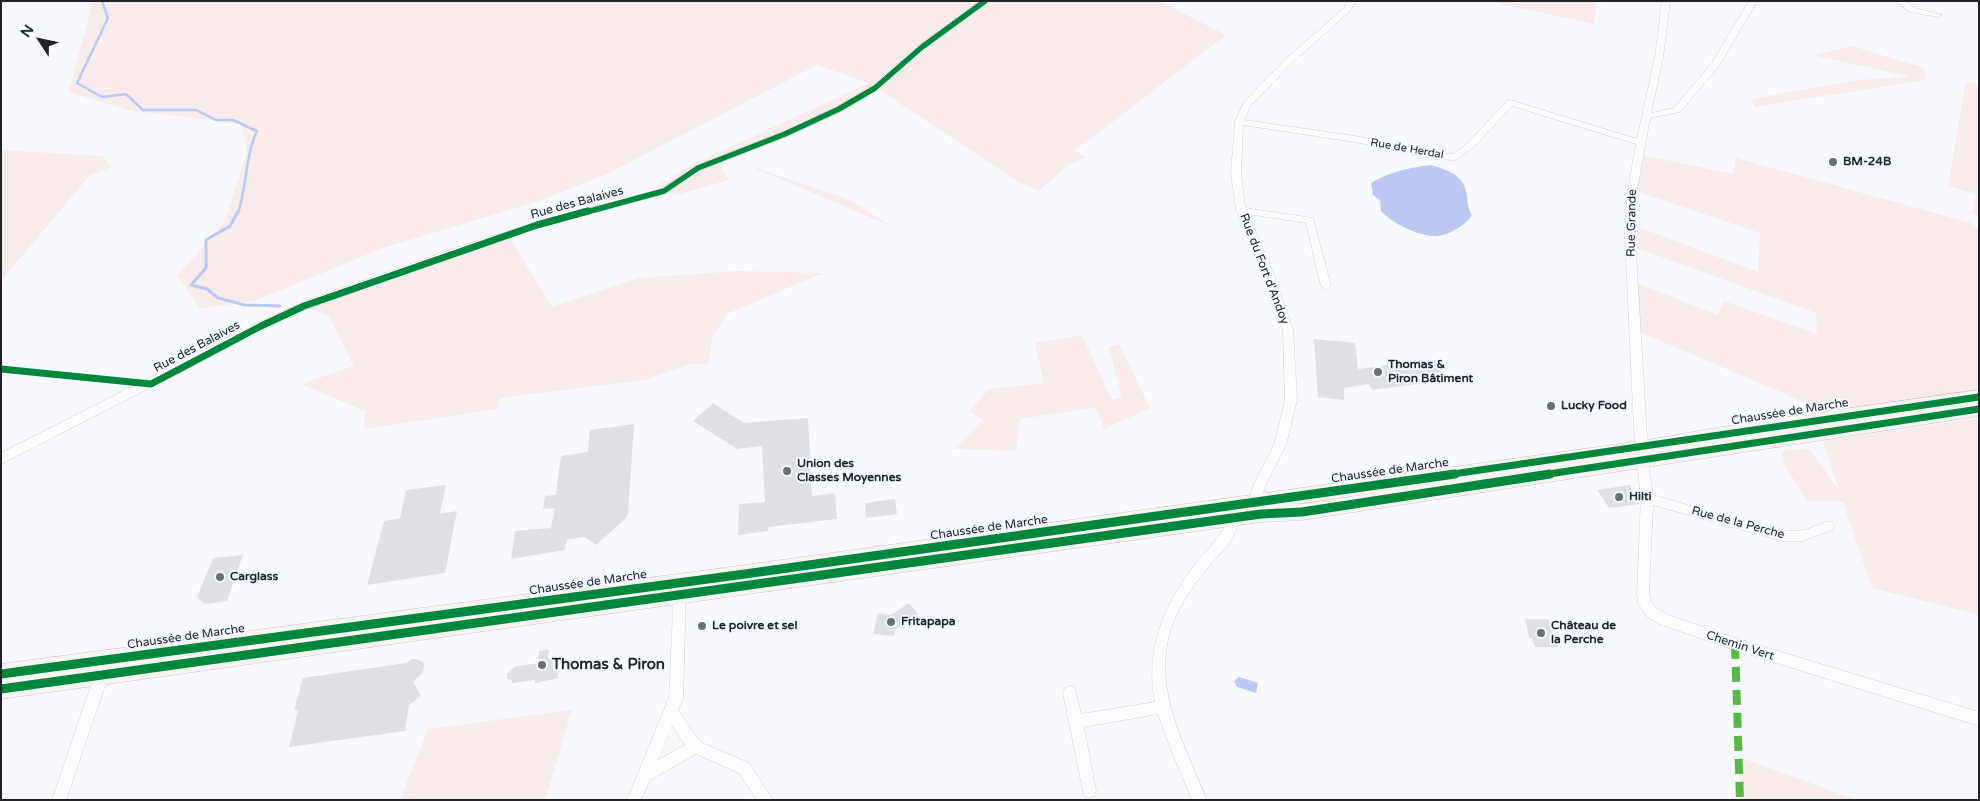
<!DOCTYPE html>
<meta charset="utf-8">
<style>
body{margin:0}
#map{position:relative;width:1980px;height:801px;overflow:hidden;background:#f8f9fd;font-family:"Varela Round",sans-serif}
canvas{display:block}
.frame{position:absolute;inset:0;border:2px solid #212329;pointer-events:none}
.north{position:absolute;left:15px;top:15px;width:50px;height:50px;-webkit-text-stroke:4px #f6f8ff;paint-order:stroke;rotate:305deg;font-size:14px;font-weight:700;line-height:20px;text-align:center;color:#212329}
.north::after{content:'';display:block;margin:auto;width:18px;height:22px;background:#212329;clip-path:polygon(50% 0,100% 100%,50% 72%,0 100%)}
</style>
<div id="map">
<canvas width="1980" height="801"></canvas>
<div class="frame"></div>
<div class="north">N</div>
</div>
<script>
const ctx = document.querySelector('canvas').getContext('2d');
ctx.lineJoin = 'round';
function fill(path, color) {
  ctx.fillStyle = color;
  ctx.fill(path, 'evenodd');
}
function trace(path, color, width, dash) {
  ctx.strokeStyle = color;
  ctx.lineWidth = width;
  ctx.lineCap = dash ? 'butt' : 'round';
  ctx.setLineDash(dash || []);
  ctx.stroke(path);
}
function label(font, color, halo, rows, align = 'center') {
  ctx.font = font + ' "Varela Round",sans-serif';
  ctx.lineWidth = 4;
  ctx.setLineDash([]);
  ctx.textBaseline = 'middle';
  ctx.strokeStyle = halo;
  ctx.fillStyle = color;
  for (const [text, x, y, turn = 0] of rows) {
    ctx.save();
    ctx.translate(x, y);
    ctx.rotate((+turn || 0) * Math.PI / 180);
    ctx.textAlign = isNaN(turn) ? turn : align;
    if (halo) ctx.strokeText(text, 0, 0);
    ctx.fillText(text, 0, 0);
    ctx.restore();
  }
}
fill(new Path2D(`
 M83,1h900l-108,87 -36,21 -122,52 12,19 -53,15 -22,-7 39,-24 176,-81 -52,-18 -210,109 -65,26 -159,48 -126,52 -56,9 -24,-33 48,-54 22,-71 -5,-27 -114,-14 -59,-18 23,-87z
 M989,1h170l67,34 -141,108 -12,7 13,7 -18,8 -29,26 -19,-8 -142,-94 45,-41z
 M1501,1h96l-3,23 -94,-20z
 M1852,46l72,22 1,12 -170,27 -4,-8 108,-19 52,-3 -98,-22z
 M1966,81l13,3v132l-7,-2 4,-20 -28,-8z
 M1,150l101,6 10,11 -22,8 -89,106z
 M1637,154l96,20 3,-16 235,65 8,6v162l-165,24 -3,-10 -176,-75 -3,-49 85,34 7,-14 93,33 -1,-21 -185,-67 -1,-22 128,48 2,-39 -128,-43z
 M742,163l106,36 45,28z
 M508,235l44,72 87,-29 98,-7 86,2 -96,41 -14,22 -5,29 -18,-1 -46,16 -144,18 -2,11 -134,20 1,-18 -64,-27 53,-18 -25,-49 -25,-11z
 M1082,335l30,65 10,-3 -13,-50 10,-3 31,64 -46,21 -8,-22 -76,12 -4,32 -62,-2 29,-29 -14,-9 20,-22 55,-6 -9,-40z
 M1979,418v197l-107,-27 -29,-86 -36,-1 -23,-37 -2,-11 4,-3 23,-1 30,41 -16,-49z
 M572,710l-27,90h-145l28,-71z
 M1739,757l118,43h-117z`), '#f7ebeb');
fill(new Path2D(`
 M1430,165c13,3 31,9 35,23 4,11 0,15 7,27 -5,10 -28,23 -39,21 -17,-1 -41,-13 -52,-25l-1,-11 -7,-5 -2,-12c18,-11 38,-15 59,-18z
 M1239,677l19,6 -2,10 -19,-6 -3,-6z`), '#bbc9f2');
trace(new Path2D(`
 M102,1l6,17 -31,65 25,14 24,-3 17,16h53l20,10h17l24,11c-12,26 -10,55 -19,82`), '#bbc9f2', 2.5);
trace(new Path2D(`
 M238,211l-8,15 -24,14v28l-15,17 16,4 11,9 27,7 35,1`), '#bbc9f2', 3);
fill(new Path2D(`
 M1314,339l41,4 3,26 78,-9 4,7h-4l5,7 -4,1 3,6 -68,9 -3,-6 -25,4v12l-26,-3z
 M713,403l31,20 64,-5 4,78 23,-3 2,26 -69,8v4l-30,4 1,-31 26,-2 -3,-56 -25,3 -44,-28z
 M634,424l-6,90 -4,6 -28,25 -11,-8 -18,2 -2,11 -54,9 4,-28 36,-3 4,-20 -12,1 2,-13 11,-1 5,-39 27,-4 2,-22z
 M446,485l-6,29 17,-3 -12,62 -78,12 17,-64 16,-3 6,-28z
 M1630,485l9,19 -30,4 -12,-18z
 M895,499l2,15 -31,4 -1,-15z
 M243,555l-16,46 -22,3 -8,-7 16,-39z
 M909,603l9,11 -23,16 -1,6 -21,-2 5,-21 13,2z
 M1525,619h23l11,28h-24l-3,-9h-3z
 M549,650l-1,9 12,-2 -2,21 -23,5v-3l-23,3v-3l-5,-1v-5l7,-7 24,-4 1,-12z
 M412,659h5l6,3 1,4 -1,6 -10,10 8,14 -12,9 -4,26 -116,16 9,-36 -4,-1 9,-32 103,-15z`), '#dfe0e5');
const minor = new Path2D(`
 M980,1h9l-64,48 -47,41 -36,21 -54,25 -87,34 -34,23 -127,34 -67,21 -165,61 -43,20 -264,135v-11l256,-130 43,-20 167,-59 67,-21 127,-34 34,-23 87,-34 54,-25 36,-21 47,-41z
 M1348,1h8l-6,10 -56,50 -43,44 -7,15 111,16 79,17 19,1 14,-10 40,-43 3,-1 127,39 18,-82 7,-56h8l-7,56 -12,56 23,-5 38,-45 37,-62h8l-38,65 -39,46 -30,6 -14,78 -1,41 14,234 4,24 122,35 22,1 11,-2 20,-8 4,1 2,4 -2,4 -30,11h-19l-130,-36 -4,88 2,8 5,7 12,7 67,23 244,74v14l-244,-76 -76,-26 -13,-8 -8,-13 -1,-10 4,-94 -7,-70 -9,-192 2,-41 9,-52 -124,-38 -39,42 -18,12 -21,-1 -79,-17 -112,-17 -2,48 4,35 68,10 18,68 -5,4 -5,-4 -15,-63 -58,-9 24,56 21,60 4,70 -11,45 -21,41 -4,16 3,6 -2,4 -4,1 -4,-1 -5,-10 4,-16 21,-41 11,-45 -2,-70 -21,-60 -26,-60 -5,-37 4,-51 9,-20 44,-45 56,-49z
 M1895,1h10l10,7 27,7 -4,2 -28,-5z
 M1231,507l4,1c3,6 5,12 2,19 -4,15 -16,25 -26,37 -14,16 -27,34 -36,54 -27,64 8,123 32,182h-15l-22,-53 -12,-33 -74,13 12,64 -2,5 -5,2 -5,-2 -21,-103 2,-5 5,-2 5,2 6,26 74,-12c-10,-51 8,-96 39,-136 9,-12 21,-23 29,-36 4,-7 0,-15 4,-22z
 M680,584l5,2 1,4 -3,108 -5,12 22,32 49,21 24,37h-16l-18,-27 -43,-19 -46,26 -9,20h-14l42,-102 5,-108 1,-4zM672,725l13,20 -27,15z
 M103,665l5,2 2,4 -44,129h-14l44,-129 2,-4z`);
const primary = new Path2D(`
 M1979,390v26l-677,104 -41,2 -1260,177v-35l744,-99 896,-124 104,-18zM1382,492l-80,12h-7z`);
trace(minor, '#cdcfd3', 1);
trace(primary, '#c7c1c2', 1);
fill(minor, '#fefeff');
fill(primary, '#f8f4f4');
trace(new Path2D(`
 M1735,644l5,156`), '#58b947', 8, [15, 8]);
trace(new Path2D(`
 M583,213l81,-22 34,-23 87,-34 54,-25 36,-21 47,-41 63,-46`), '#00873e', 5.5);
trace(new Path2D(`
 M1,369l150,15 110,-58 43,-20 233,-81 51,-14
 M1446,475l533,-78
 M1542,475l437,-66`), '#00873e', 7);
trace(new Path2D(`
 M1,674l744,-100 710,-100
 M1,689l1260,-175 41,-2 248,-38`), '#00873e', 9);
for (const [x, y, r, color] of [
 [1833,162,5,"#6c6e73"],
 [1378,372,5,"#6c6e73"],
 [1551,406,5,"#6c6e73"],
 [787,471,5,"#6c6e73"],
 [1619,497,5,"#6c6e73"],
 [220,577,5,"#6c6e73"],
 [891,622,5,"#6c6e73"],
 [702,626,5,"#6c6e73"],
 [1541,633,5,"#6c6e73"],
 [542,665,5,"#6c6e73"]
]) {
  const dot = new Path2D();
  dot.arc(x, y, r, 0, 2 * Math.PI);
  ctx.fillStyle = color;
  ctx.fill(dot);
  trace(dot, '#f6f8ff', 2);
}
label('11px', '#212329', '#f6f8ff', [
 ["Rue de Herdal",1407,149,10]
]);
label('bold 12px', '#212329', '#f6f8ff', [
 ["BM-24B",1843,162],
 ["Thomas &",1388,365],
 ["Piron Bâtiment",1388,379],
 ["Lucky Food",1561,406],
 ["Union des",797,464],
 ["Classes Moyennes",797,478],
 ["Hilti",1629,497],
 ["Carglass",230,577],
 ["Fritapapa",901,622],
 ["Le poivre et sel",712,626],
 ["Château de",1551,626],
 ["la Perche",1551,640]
], 'left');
label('12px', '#212329', '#f6f8ff', [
 ["Rue des Balaives",577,203,-15],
 ["Rue Grande",1632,223,-89],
 ["Rue du Fort d'Andoy",1264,269,69],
 ["Rue des Balaives",197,347,-28],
 ["Chaussée de Marche",1790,412,-9],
 ["Chaussée de Marche",1390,471,-8],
 ["Rue de la Perche",1738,523,15],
 ["Chaussée de Marche",989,528,-8],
 ["Chaussée de Marche",588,583,-8],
 ["Chaussée de Marche",186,637,-8],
 ["Chemin Vert",1740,646,18]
]);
label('bold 15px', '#212329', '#f6f8ff', [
 ["Thomas & Piron",552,665]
], 'left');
</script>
